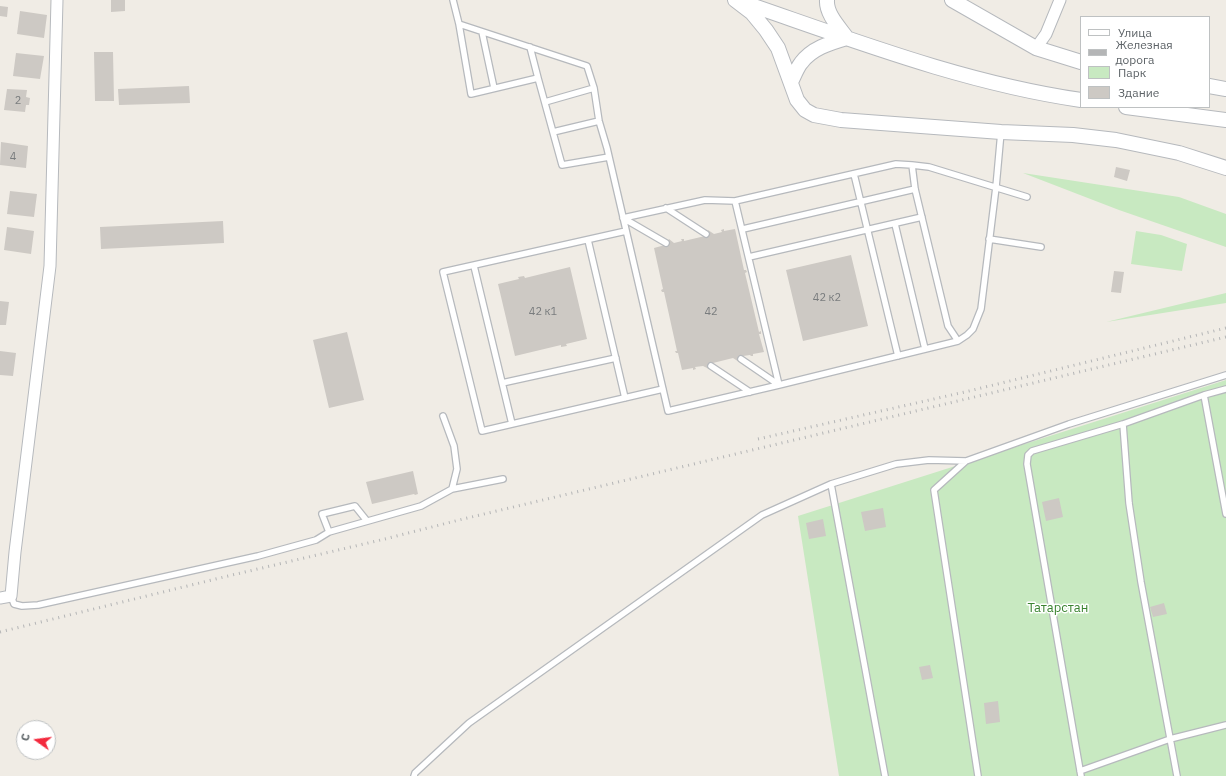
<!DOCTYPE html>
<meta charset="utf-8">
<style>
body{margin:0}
#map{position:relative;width:1226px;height:776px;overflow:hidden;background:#f0ece5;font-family:"IBM Plex Sans",sans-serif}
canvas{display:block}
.legend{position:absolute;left:1080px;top:16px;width:130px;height:92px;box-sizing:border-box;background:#fff;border:1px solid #bec1c2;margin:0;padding:5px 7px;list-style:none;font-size:12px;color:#5d6367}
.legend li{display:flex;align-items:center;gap:8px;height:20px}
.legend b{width:20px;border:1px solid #bec1c2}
.north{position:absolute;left:16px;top:720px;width:40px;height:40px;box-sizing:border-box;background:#fff;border:1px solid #bec1c2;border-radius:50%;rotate:284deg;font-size:11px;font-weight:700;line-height:16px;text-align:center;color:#5d6367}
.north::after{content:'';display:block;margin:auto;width:14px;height:18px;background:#f3293d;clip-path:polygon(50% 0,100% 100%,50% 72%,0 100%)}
</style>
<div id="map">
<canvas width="1226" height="776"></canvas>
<ul class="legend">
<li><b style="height:5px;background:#fff"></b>Улица</li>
<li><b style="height:5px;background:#b4b5b6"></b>Железная дорога</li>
<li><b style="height:11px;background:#c8e9c1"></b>Парк</li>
<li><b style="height:11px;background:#cdc9c4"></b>Здание</li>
</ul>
<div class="north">С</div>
</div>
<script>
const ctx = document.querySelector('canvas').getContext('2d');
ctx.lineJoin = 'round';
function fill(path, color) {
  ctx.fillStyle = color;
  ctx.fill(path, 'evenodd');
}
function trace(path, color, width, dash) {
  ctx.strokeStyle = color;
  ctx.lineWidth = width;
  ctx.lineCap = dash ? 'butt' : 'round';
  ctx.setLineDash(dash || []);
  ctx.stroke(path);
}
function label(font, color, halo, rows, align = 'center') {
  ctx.font = font + ' "IBM Plex Sans",sans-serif';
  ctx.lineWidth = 3;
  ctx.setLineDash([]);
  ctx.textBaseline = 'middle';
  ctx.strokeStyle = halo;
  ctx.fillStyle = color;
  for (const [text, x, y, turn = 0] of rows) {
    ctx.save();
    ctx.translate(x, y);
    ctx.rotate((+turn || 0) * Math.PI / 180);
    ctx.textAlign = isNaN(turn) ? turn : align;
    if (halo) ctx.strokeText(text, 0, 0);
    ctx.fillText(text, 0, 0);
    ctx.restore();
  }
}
fill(new Path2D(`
 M1023,173l156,24 47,17v33l-107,-37z
 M1136,231l25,4 26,9 -5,27 -51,-7z
 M1226,293v10l-120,19z
 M1226,380v396h-387l-41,-260z`), '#c8e9c1');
fill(new Path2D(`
 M111,0h14v11l-14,1z
 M0,6l8,1 -1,10 -7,-1z
 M20,11l27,4 -3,23 -27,-4z
 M94,52h19l1,49h-19z
 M16,53l28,3 -4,23 -27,-3z
 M189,86l1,17 -71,2 -1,-16z
 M7,89l20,1 -1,7 4,1 -1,7h-3l-1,7 -21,-2z
 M1,142l27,4 -2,22 -26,-3z
 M1116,167l14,3 -3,11 -13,-4z
 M10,191l27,3 -3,23 -27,-3z
 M223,221l1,22 -123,6 -1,-22z
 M7,227l27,4 -3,23 -27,-4z
 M724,229v2l11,-2 9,41h2l1,2 -2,1 14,59 2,-1v3h-2l5,18 -11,2v2h-2l-1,-1 -7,1 -4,6 -6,-4 -20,5 -4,6 -6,-3 -8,1 1,2 -3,1v-2l-11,2 -4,-17h-2l-1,-2h2l-13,-59h-2l-1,-2 2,-1 -9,-41 11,-3 4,-6 5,4 8,-2 -1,-2h3v2l21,-5 3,-6 6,4 8,-2 -1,-2z
 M851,255l17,71 -65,15 -17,-71z
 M570,267l17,72 -21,5 1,2 -6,1v-2l-46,11 -17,-72 21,-5 -1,-2 6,-1 1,2z
 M1114,271l10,1 -3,21 -10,-1z
 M0,301l9,1 -3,23h-6z
 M347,332l17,68 -35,8 -16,-68z
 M0,351l16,2 -3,23 -13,-1z
 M413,471l5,23 -3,1 -1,-1 -42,10 -6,-22z
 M1059,498l4,19 -17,4 -4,-19z
 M883,508l3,19 -21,4 -4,-19z
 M823,519l3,17 -17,3 -3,-16z
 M1164,603l3,11 -14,3 -3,-10z
 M930,665l3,13 -11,2 -3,-13z
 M998,701l2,21 -14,2 -2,-21z`), '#cdc9c4');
const service = new Path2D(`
 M453,0l6,24 128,42 7,22 5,33 8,27 61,263 111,-26 -44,-184
 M459,24l12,70 67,-16 24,87 47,-8
 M482,32l12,56
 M530,47l8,31
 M545,102l49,-14
 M553,132l46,-11
 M912,165l3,24 33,137 10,15
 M854,174l44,182
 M666,208l40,26
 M623,218l82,-18 30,1 161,-37 16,1 17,2 98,30
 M623,218l43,25
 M895,224l30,125
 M743,229l172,-40
 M626,231l-183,41 39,159 181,-42
 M989,239l52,8
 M588,240l37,158
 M749,257l173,-40
 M474,266l38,158
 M741,359l38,26 179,-44 9,-6 6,-6 8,-20 15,-122 5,-55
 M711,366l39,26
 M502,383l114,-25
 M1204,395l22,119
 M443,416l11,30 3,23 -5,20
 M1123,424l6,79 12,79 36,194
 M831,484l54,292
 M367,521l-12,-15 -33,8 7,18 92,-26 31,-17 51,-10
 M11,596l3,8 8,2 16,-1 220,-49 58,-16 13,-8
 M1080,771l90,-32 56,-14
 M414,776l1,-3 54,-50 293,-208 69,-31 65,-20 33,-4 37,1
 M978,776l-44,-286 32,-29 103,-37 157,-49
 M1081,776l-54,-312 1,-9 4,-4 91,-27 81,-29 22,-6`);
const minor = new Path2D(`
 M1036,48l10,-14 14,-34
 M0,598l11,-2 4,-44 35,-286 7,-266`);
const tertiary = new Path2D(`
 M735,0l17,13 14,17 12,18 19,52 8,10 9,5 27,5 160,12 72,3 43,5 63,13 47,15
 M827,0c-1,14 12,27 20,38
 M952,0l84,48 45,14
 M742,2c111,38 222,81 339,98
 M791,82c3,-6 6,-14 10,-19 11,-15 29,-20 46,-25
 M1209,86l17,3
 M1126,107l100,13`);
trace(service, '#b6b9bd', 8);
trace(minor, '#b6b9bd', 13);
trace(tertiary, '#b6b9bd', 16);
trace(service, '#fff', 5.5);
trace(minor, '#fff', 11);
trace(tertiary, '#fff', 14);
trace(new Path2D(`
 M758,439l211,-48 257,-63
 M0,632l228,-56 157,-37 74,-19 767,-183`), '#b4b5b6', 3, [1, 5]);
label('11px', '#797c7e', null, [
 ["2",18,101],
 ["4",13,157],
 ["42 к2",827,298],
 ["42 к1",543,312],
 ["42",711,312]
]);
label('13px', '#3a8330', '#fff', [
 ["Татарстан",1058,608]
]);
</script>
